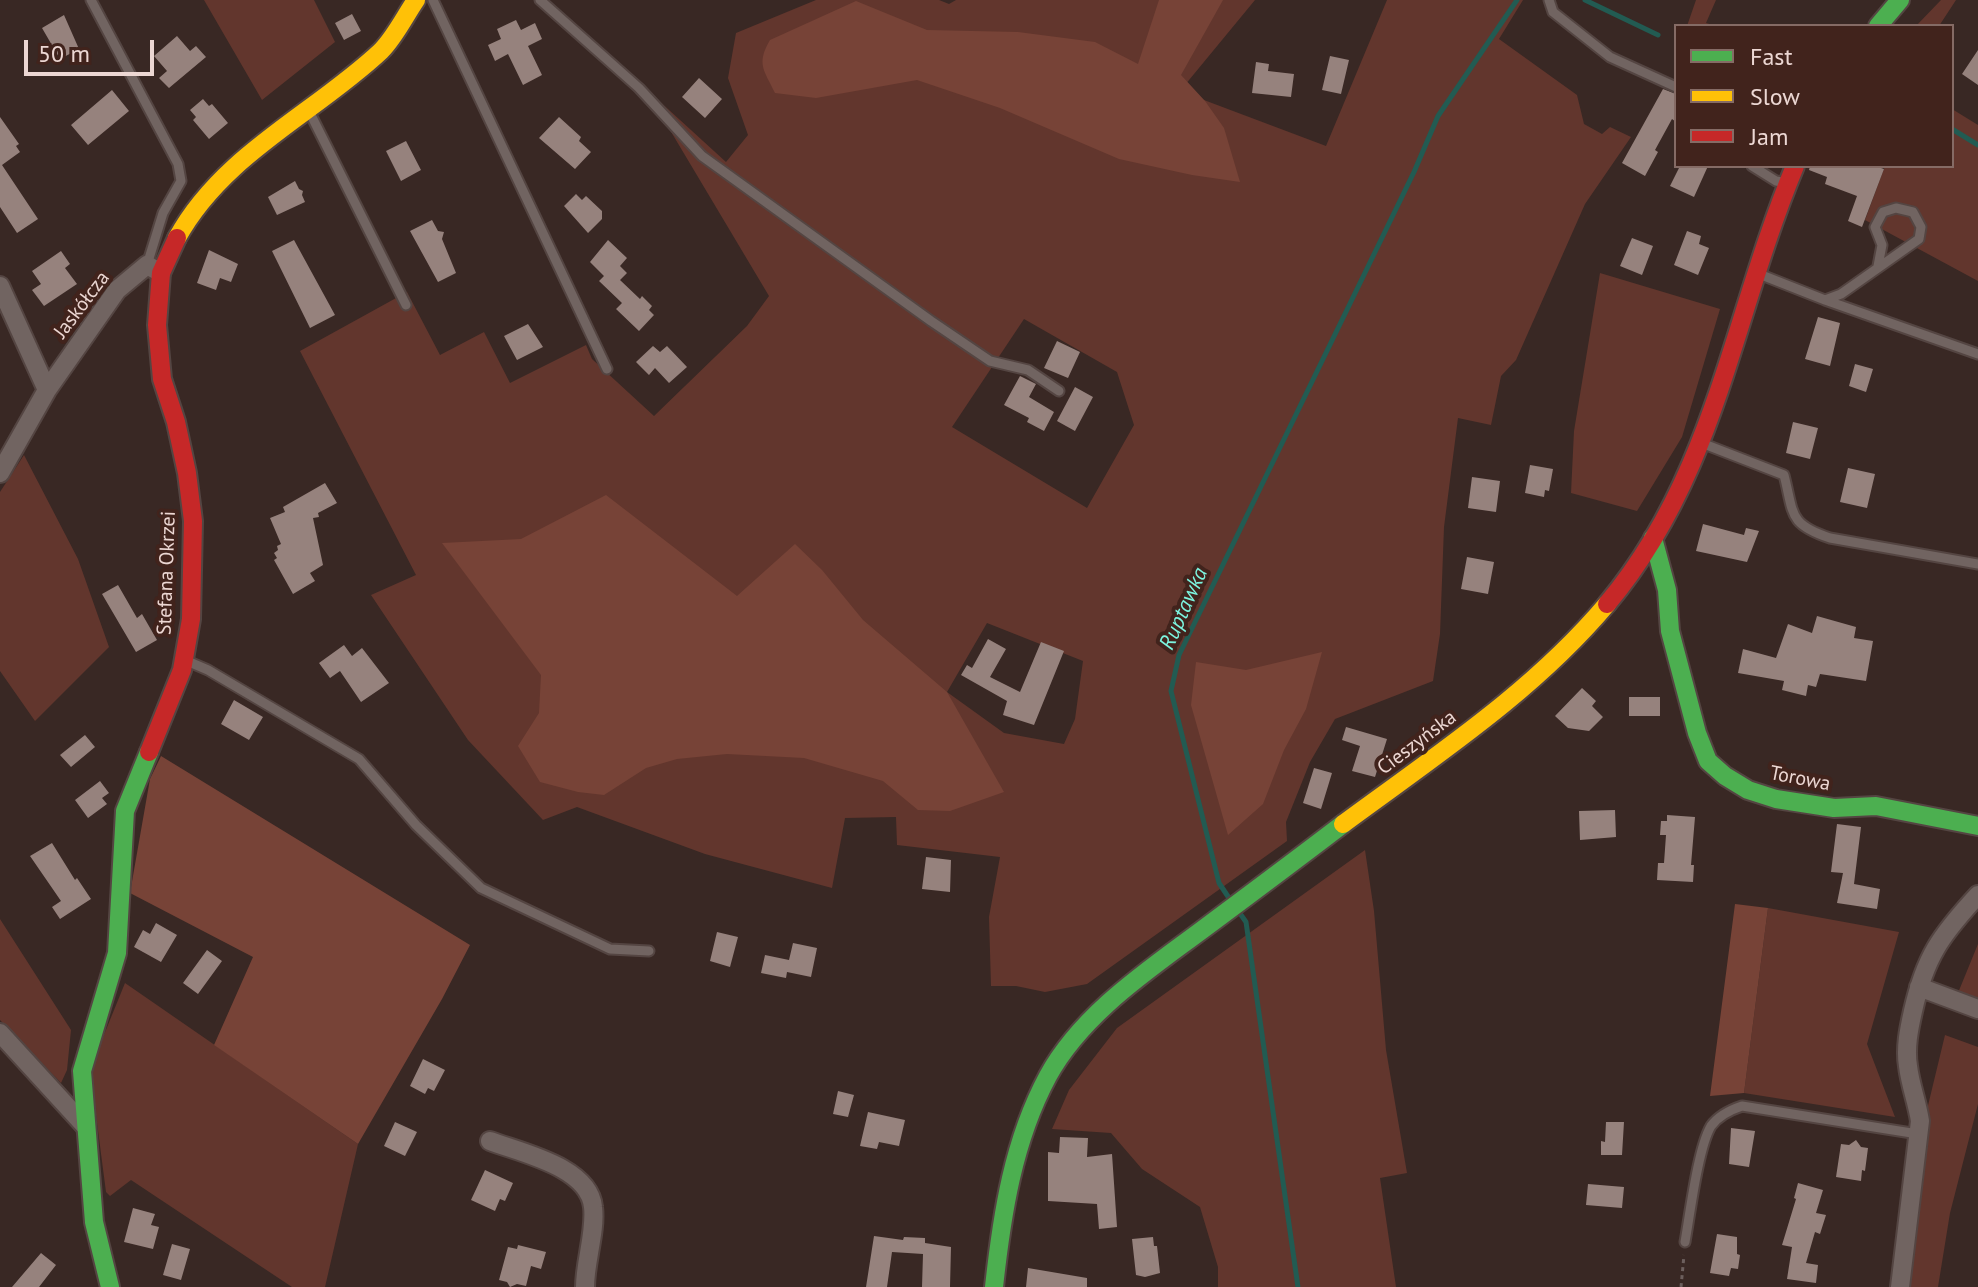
<!DOCTYPE html>
<meta charset="utf-8">
<style>
body{margin:0}
#map{position:relative;width:1978px;height:1287px;overflow:hidden;background:#392824;font-family:"PT Sans",sans-serif}
canvas{display:block}
.legend{position:absolute;left:1674px;top:24px;width:280px;height:144px;box-sizing:border-box;background:#41231c;border:2px solid #856b65;margin:0;padding:10px 14px;list-style:none;font-size:24px;color:#ecd7d3}
.legend li{display:flex;align-items:center;gap:16px;height:40px}
.legend b{width:40px;border:2px solid #856b65}
.scale{position:absolute;left:24px;top:40px;width:130px;height:36px;box-sizing:border-box;border:4px solid #ecd7d3;border-top:0;padding-left:10px;font-size:24px;line-height:28px;white-space:nowrap;color:#ecd7d3;-webkit-text-stroke:6px #41231c;paint-order:stroke}
</style>
<div id="map">
<canvas width="1978" height="1287"></canvas>
<ul class="legend">
<li><b style="height:10px;background:#4caf50"></b>Fast</li>
<li><b style="height:10px;background:#ffc107"></b>Slow</li>
<li><b style="height:10px;background:#c62828"></b>Jam</li>
</ul>
<div class="scale">50 m</div>
</div>
<script>
const ctx = document.querySelector('canvas').getContext('2d');
ctx.lineJoin = 'round';
function fill(path, color) {
  ctx.fillStyle = color;
  ctx.fill(path, 'evenodd');
}
function trace(path, color, width, dash) {
  ctx.strokeStyle = color;
  ctx.lineWidth = width;
  ctx.lineCap = dash ? 'butt' : 'round';
  ctx.setLineDash(dash || []);
  ctx.stroke(path);
}
function label(font, color, halo, rows, align = 'center') {
  ctx.font = font + ' "PT Sans",sans-serif';
  ctx.lineWidth = 8;
  ctx.setLineDash([]);
  ctx.textBaseline = 'middle';
  ctx.strokeStyle = halo;
  ctx.fillStyle = color;
  for (const [text, x, y, turn = 0] of rows) {
    ctx.save();
    ctx.translate(x, y);
    ctx.rotate((+turn || 0) * Math.PI / 180);
    ctx.textAlign = isNaN(turn) ? turn : align;
    if (halo) ctx.strokeText(text, 0, 0);
    ctx.fillText(text, 0, 0);
    ctx.restore();
  }
}
fill(new Path2D(`
 M204,0h110l21,42 -73,58z
 M816,0h123l10,4 7,-4h299l-75,91 146,55 61,-146h136l-24,39 78,56 7,29 18,10 8,-7 21,10 -46,67 -69,156 -15,16 -10,49 -33,-7 -14,109 -4,107 -7,47 -98,38 -25,43 -24,60 1,19 -200,143 -42,8 -29,-6h-25l-2,-69 11,-60 -103,-12 -1,-28 -51,1 -13,70 -127,-34 -128,-47 -34,13 -75,-80 -97,-145 45,-20 -116,-224 107,-59 33,63 44,-23 26,51 76,-38 6,14 62,57 93,-90 22,-30 -105,-176 -15,-13 8,-8 69,63 22,-27 -20,-57 8,-45zM1024,319l93,53 17,53 -47,83 -135,-81zM987,623l96,38 -8,58 -11,25 -60,-11 -57,-41z
 M1696,0h20l-10,23 10,3h-29z
 M1941,0h15l-17,26h-23z
 M1952,109l26,16v156l-113,-61 20,-54h67z
 M1600,273l120,36 -38,128 -45,74 -66,-18 3,-62z
 M24,455l54,104 31,88 -74,74 -35,-50v-179z
 M1365,850l9,61 12,139 21,123 -27,5 16,109h-178v-20l-18,-60 -58,-38 -31,-36 -59,-4 17,-39 48,-62z
 M1768,908l131,24 -32,112 28,73 -151,-24z
 M0,919l71,111 -4,40 -6,13 -61,-63z
 M1978,944v75l-27,-9z
 M125,983l233,161 -33,143h-33l-161,-107 -21,16 -4,-4 -16,-123z
 M1945,1035l33,12v57l-28,109 -12,74h-33l20,-169z`), '#62362d');
fill(new Path2D(`
 M1159,0h64l-42,75 24,26 19,27 16,54 -48,-7 -73,-16 -119,-51 -83,-28 -101,18 -41,-5c-11,-23 -19,-29 -5,-53l86,-39 71,29 91,2 77,10 43,22z
 M606,495l131,101 58,-52 27,26 41,50 84,72 57,100 -54,19 -32,-1 -35,-29 -79,-23 -77,-4 -50,5 -31,9 -42,27 -26,-3 -38,-10 -22,-36 21,-33 2,-38 -99,-132 79,-4z
 M1322,652l-16,57 -22,41 -21,54 -35,31 -37,-130 5,-43 50,8z
 M161,756l309,189 -28,54 -84,145 -144,-99 39,-88 -123,-64 20,-114z
 M1735,904l33,4 -24,185 -34,3z`), '#774337');
trace(new Path2D(`
 M1585,0l73,35
 M1952,129l26,16
 M1231,901l-12,-18 -48,-192 8,-36 235,-483 24,-56 79,-116
 M1239,912l7,10 52,365`), '#225b52', 5);
fill(new Path2D(`
 M352,14l9,17 -17,9 -9,-17z
 M64,15l15,34 -19,10 -18,-31z
 M516,20l5,10 14,-7 7,16 -14,7 14,29 -19,10 -15,-31 -13,7 -7,-16 13,-6 -4,-10z
 M177,36l13,15 6,-5 10,11 -37,31 -10,-10 8,-7 -13,-15z
 M1978,50v35l-16,-11z
 M1330,56l19,4 -8,34 -19,-4z
 M1256,62l13,2 -1,7 26,3 -3,23 -39,-4z
 M699,78l23,21 -17,19 -23,-21z
 M1663,89l13,5v28l-4,-3 -17,31 3,2 -13,24 -23,-13z
 M112,90l17,21 -41,34 -17,-20z
 M203,99l6,7 3,-2 16,19 -19,16 -16,-19 3,-3 -6,-7z
 M0,117l19,27 -3,2 4,6 -18,13 36,54 -21,14 -17,-26z
 M559,117l22,20 -2,4 12,11 -16,17 -36,-31z
 M406,141l15,29 -20,11 -15,-30z
 M1680,166h28l-14,31 -24,-11z
 M1810,166h65l9,3 -22,58 -14,-6 9,-25 -32,-12 2,-7 -18,-7z
 M295,181l4,8 4,2 -1,4 3,7 -28,13 -9,-18z
 M576,194l6,6 4,-4 16,15v8l-14,14 -24,-27z
 M432,220l6,11 6,1 -2,7 14,34 -18,9 -28,-51z
 M1687,231l14,5 -2,8 10,4 -11,27 -24,-10z
 M1632,238l21,8 -11,29 -22,-9z
 M294,240l41,75 -25,13 -38,-77z
 M608,240l19,18 -7,8 7,7 -7,7 20,19 2,-3 10,10 -3,4 5,5 -15,16 -23,-22 6,-6 -23,-22 5,-5 -14,-14z
 M209,250l29,14 -7,18 -11,-4 -4,12 -19,-7z
 M61,251l9,13 -5,4 12,16 -33,22 -12,-16 9,-6 -9,-13z
 M1818,317l22,6 -10,43 -25,-7z
 M528,324l15,23 -26,13 -13,-24z
 M1057,341l23,11 -12,26 -24,-10z
 M653,346l7,6 7,-6 20,21 -18,16 -14,-15 -6,7 -13,-13z
 M1855,364l18,5 -7,23 -17,-6z
 M1020,376l16,8 -7,13 25,15 -10,19 -17,-9 2,-4 -25,-13z
 M1075,387l18,10 -18,34 -18,-10z
 M1793,422l25,6 -8,31 -24,-6z
 M1530,465l23,4 -4,22 -4,-1 -1,7 -19,-4z
 M1848,468l27,6 -8,34 -27,-6z
 M1472,477l28,4 -4,31 -28,-4z
 M325,483l12,20 -19,10 1,4 -6,1 10,47 -13,8 5,8 -22,13 -19,-34 3,-2 -3,-5 4,-3 -1,-4 4,-2 -11,-26 15,-6 -2,-5z
 M1703,524l41,11 2,-7 13,3 -12,31 -51,-11z
 M1467,557l27,5 -6,32 -27,-5z
 M118,585l19,33 5,-4 15,26 -21,12 -34,-58z
 M1817,616l39,11 -2,11 19,3 -7,40 -46,-7 -4,13 -8,-2 -2,11 -24,-6 2,-9 -46,-8 5,-24 33,9 12,-34 24,9z
 M988,639l18,10 -16,28 30,15 21,-50 23,9 -30,74 -31,-10 4,-14 -46,-26 6,-10 5,3z
 M344,645l8,11 10,-8 27,35 -28,19 -21,-31 -10,7 -11,-15z
 M1582,688l14,13 -4,5 11,11 -14,14 -21,-3 -13,-12z
 M1629,697h31v19h-31z
 M234,700l29,17 -14,23 -28,-16z
 M1346,727l41,12 -12,38 -23,-6 8,-25 -18,-6z
 M85,735l10,12 -24,20 -11,-12z
 M1314,768l18,5 -11,36 -18,-6z
 M100,781l9,12 -7,5 5,6 -19,14 -13,-18z
 M1615,810l1,27 -36,3 -1,-29z
 M1667,815l28,2 -4,48h3l-1,17 -36,-2 1,-17h6l2,-28h-6l1,-14h6z
 M1837,824l24,3 -7,57 26,5 -3,20 -40,-6 6,-30 -12,-1z
 M52,843l23,37 2,-2 14,21 -31,20 -8,-12 9,-6 -31,-45z
 M926,857l25,3 -1,32 -28,-3z
 M156,923l21,12 -16,27 -27,-15 9,-17 7,4z
 M717,932l21,5 -8,30 -20,-6z
 M793,943l24,5 -6,29 -24,-5 -1,6 -25,-5 4,-18 24,5z
 M207,950l15,11 -24,33 -15,-11z
 M423,1059l22,11 -11,21 -6,-3 -3,6 -15,-8z
 M838,1091l16,4 -6,22 -15,-3z
 M868,1112l37,8 -6,26 -20,-4 -2,7 -17,-3z
 M395,1122l22,10 -12,24 -21,-10z
 M1606,1122h18l-2,33h-21v-14l4,1z
 M1731,1128l24,3 -6,36 -20,-3z
 M1060,1137l28,1 -1,19 25,-3 5,73 -18,2 -2,-25 -49,-3v-49l11,1z
 M1856,1140l5,7 7,1 -3,23 -3,-1 -1,11 -25,-4 5,-33 8,1z
 M485,1170l28,13 -8,18 -5,-2 -5,12 -24,-11z
 M1798,1183l25,7 -7,23 10,2 -6,19 -5,-2 -9,31 12,2 -2,18 -29,-4 5,-32 -10,-2 14,-46 -2,-1z
 M1588,1184l36,3 -2,21 -36,-3z
 M133,1208l22,6 -4,11 8,2 -6,22 -29,-7z
 M1717,1234l20,3v17l3,1 -2,14 -7,-1 -2,8 -19,-3z
 M874,1236l29,4 1,-3 21,1v5l26,4 -1,40h-28l1,-33 -31,-2 -5,35h-21z
 M1153,1237l1,9h3l3,27 -15,4 -9,-2 -4,-36z
 M172,1244l18,5 -9,31 -18,-5z
 M518,1245l28,7 -5,17 -10,-3 -5,20 -9,-2 -7,3 -3,-5 -8,-2 9,-33 9,2z
 M41,1253l15,12 -17,22h-27z
 M1028,1268l59,10v9h-61z`), '#96827d');
const lane = new Path2D(`
 M91,0l87,164 3,17 -18,32 -16,52
 M433,0l174,369
 M540,0l99,88 63,68 229,165 59,40 38,9 31,21
 M1549,0l4,12 57,45 66,30
 M308,109l98,196
 M1752,166l24,15 11,2
 M1759,274l66,26 16,-6 78,-55 2,-12 -8,-15 -17,-4 -13,4 -8,15 7,18 -4,21
 M1825,300l153,54
 M1704,444l80,31c10,39 4,49 46,63l148,26
 M187,661l21,9 151,89 57,66 65,63 129,61 39,2
 M1685,1242c5,-28 13,-94 26,-116 8,-11 19,-16 31,-20l176,28`);
const street = new Path2D(`
 M0,286l47,104
 M0,473l47,-83 70,-100 30,-25 14,8
 M1919,987l59,22
 M0,1033l86,94
 M490,1141c32,12 99,26 103,66 3,24 -8,55 -8,80
 M1900,1287l20,-166c-3,-19 -10,-37 -12,-55 -3,-18 1,-37 5,-55 12,-54 28,-76 65,-116`);
const fast = new Path2D(`
 M1878,26l22,-26
 M1653,538l14,52 3,41 27,102 11,28 17,15 23,14 28,9 58,9 42,-2 102,20
 M110,1287l-16,-65 -12,-151 35,-118 8,-142 24,-59
 M994,1287c8,-73 19,-146 54,-211 34,-62 99,-105 154,-146 47,-35 94,-70 141,-106`);
const slow = new Path2D(`
 M177,238c46,-84 137,-124 204,-187 14,-14 24,-35 35,-51
 M1343,824c92,-68 190,-132 264,-220`);
const jam = new Path2D(`
 M1607,604c109,-130 125,-287 188,-438
 M149,752l33,-82 9,-51 2,-98 -6,-48 -11,-51 -14,-43 -5,-54 4,-52 16,-35`);
trace(lane, '#544542', 13);
trace(street, '#544542', 22);
trace(fast, '#544542', 22);
trace(slow, '#544542', 22);
trace(jam, '#544542', 22);
trace(new Path2D(`
 M1681,1287l3,-32`), '#6c5f5d', 3, [4, 4]);
trace(lane, '#716461', 9);
trace(street, '#716461', 18);
trace(fast, '#4caf50', 18);
trace(slow, '#ffc107', 18);
trace(jam, '#c62828', 18);
label('20px', '#ecd7d3', '#41231c', [
 ["Jaskółcza",82,305,-53],
 ["Stefana Okrzei",167,573,-88],
 ["Cieszyńska",1417,743,-37],
 ["Torowa",1800,779,11]
]);
label('italic 22px', '#7cf4df', '#41231c', [
 ["Ruptawka",1184,609,-66]
]);
</script>
